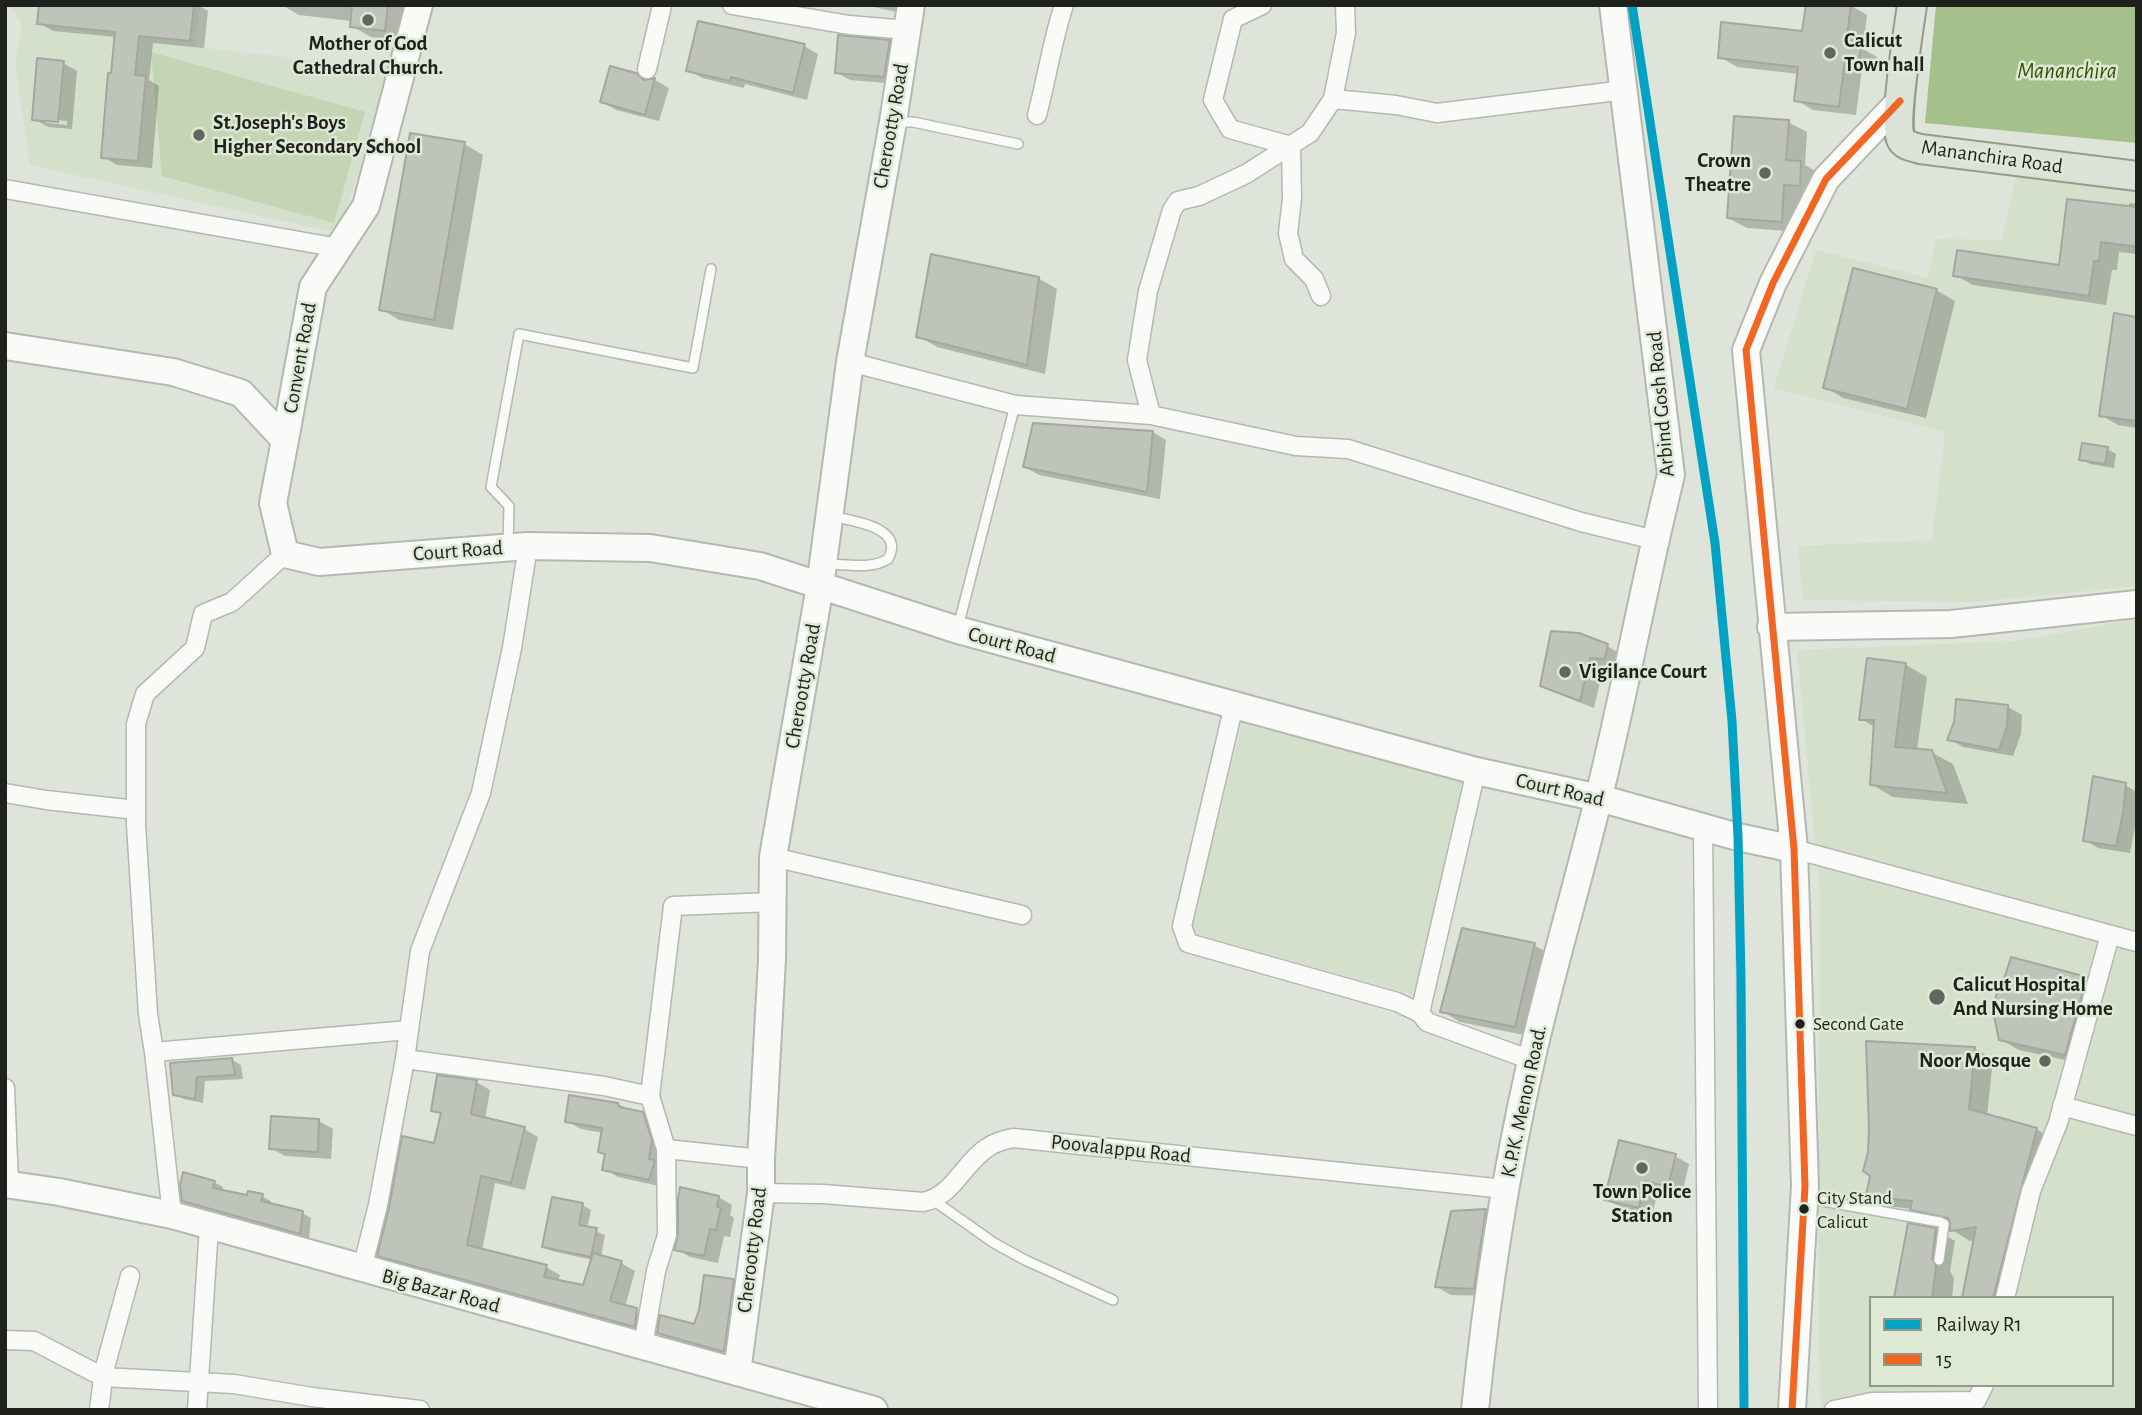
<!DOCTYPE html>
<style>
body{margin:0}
#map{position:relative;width:2142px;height:1415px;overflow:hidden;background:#dee4d9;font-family:"Alegreya Sans",sans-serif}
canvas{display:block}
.frame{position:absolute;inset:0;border:7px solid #1f221c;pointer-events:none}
.legend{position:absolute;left:1869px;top:1296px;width:245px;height:91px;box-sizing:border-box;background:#dde8d5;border:2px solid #91998b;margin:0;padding:9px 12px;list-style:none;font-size:21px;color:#1f221c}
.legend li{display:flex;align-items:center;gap:14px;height:35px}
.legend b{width:35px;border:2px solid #91998b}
</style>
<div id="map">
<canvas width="2142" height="1415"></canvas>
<div class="frame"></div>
<ul class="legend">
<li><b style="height:9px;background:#02a2c5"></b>Railway R1</li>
<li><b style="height:9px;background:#f26522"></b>15</li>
</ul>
</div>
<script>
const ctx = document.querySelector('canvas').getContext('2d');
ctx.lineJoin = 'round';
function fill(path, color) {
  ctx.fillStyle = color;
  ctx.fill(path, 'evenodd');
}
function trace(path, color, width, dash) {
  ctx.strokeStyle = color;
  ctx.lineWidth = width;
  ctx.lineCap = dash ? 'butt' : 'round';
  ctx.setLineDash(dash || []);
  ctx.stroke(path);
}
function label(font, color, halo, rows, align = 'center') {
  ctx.font = font + ' "Alegreya Sans",sans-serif';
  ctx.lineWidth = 5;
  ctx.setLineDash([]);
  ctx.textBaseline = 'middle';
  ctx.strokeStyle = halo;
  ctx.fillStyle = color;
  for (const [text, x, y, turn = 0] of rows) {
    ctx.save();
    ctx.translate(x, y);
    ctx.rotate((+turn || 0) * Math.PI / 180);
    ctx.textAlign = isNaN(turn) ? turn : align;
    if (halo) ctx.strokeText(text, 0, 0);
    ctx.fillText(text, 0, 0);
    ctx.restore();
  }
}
fill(new Path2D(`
 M9,5h191l-5,42 199,22 -56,164 -308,-68 -15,-103 7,-37z
 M2016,176l121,13v397l-163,16 -171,-2 -5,-54 134,-6 13,-108 -171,-44 42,-138 112,28 8,-39 66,1z
 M2137,619v791h-316l-3,-92 2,-423 -23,-245 221,-9zM1871,1298h241v87h-241z
 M1242,724l228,57 -53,215 -227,-63z`), '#d4dfcc');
fill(new Path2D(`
 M151,52l214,60 -31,111 -172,-47z`), '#c4d5b5');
fill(new Path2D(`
 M1936,5h201v138l-212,-20z`), '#a5c18b');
fill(new Path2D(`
 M41,5h157l10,6 -4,37 -51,-5 -4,37 10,6 -7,82 -35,-3 -14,-8 13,-120 -63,-6 -14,-8z
 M282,5h125l-3,36 -33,-4 -19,-11v-5l-53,-6z
 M864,5h50l-3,10z
 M1850,5l17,10 -4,34 14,8 -1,12 -14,-1 -6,47 -43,-5 -17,-10 3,-26 -62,-7 -17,-10 84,-24z
 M889,42l14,8 -5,34 -48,-4 -14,-8z
 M804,46l14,8 -11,46 -62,-16 -1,4 -42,-10 -14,-8z
 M63,63l14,8 -5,58 -24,-2 -14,-8zM46,119l21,2v4l-21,-2z
 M636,74l11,7 8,-1 14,8 -10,33 -43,-11 -14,-8z
 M1788,122l19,10 -2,33 15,9 -2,22 -15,-2 -3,38 -53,-4 -19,-10z
 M464,144l19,11 -30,175 -54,-10 -18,-11z
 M2129,203l8,1v50l-18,-2 -2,18h-5l-6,35 -133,-20 -18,-10 105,-8 69,-59z
 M1038,278l19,11 -12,85 -108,-27 -19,-11z
 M1936,290l19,11 -29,117 -83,-20 -18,-11z
 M2137,319v109l-19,-3 -17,-10z
 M1153,432l13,8 -6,59 -121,-24 -14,-8z
 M2107,449l9,5 -2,14 -24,-4 -9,-5z
 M1607,646l14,8 -3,12 -14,-1 -10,43 -38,-15 -14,-8z
 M1906,665l21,12 -10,73 14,2 22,12 15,40 -75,-7 -22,-13 4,-57 -14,-8z
 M2008,707l14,8 -1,19 -8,22 -50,-9 -13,-8z
 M2125,785l12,7 -1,30 -6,31 -32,-5 -13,-8z
 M1534,945l19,11 -19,81 -74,-15 -18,-11z
 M2086,979l19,10 -21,75 -65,-14 -19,-11z
 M1974,1048l19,11 -6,57 49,13 19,11 -41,158h-50l11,-58 -5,1 -18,-11v-6l-21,-5 -18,-10 -26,-3 -19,-10z
 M232,1060l9,5 2,14 -38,2 -2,22 -19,-4 -9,-6 -3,-29z
 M476,1082l14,8 -5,30 39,9 14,8 -13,53 -30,-7 -13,68 64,16 14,8 -2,7 26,6 9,-28 -41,-9 -8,-5 38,-41 9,5 -4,18 18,7 -4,22 20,6 14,8 -10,36 25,12 -1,15 -256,-71 -14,-8 56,-110 7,-30 -9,-5z
 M618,1104l39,18 6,65 -45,-10 -14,-8 2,-14 -3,-22 -22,-4 -14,-8z
 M319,1121l14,8 -2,30 -46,-3 -14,-8z
 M1675,1156l14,8 -7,30 -23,-6 -7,27 -32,-8 -14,-8z
 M214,1182l9,5 -1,5 26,5 14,-1 9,5 -1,4 32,8 9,5 -2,20 -116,-32 -9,-6z
 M718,1197l14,8 -2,10 4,3 -4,19 -6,-1 -6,27 -28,-6 -14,-8 4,-13z
 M1486,1211l13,7 -12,78 -36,-1 -14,-8z
 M1936,1230l19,11 -5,30 4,7 -2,20h-56z
 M733,1281l11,6 -9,70 -65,-18 -11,-7 36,-6z`), '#0003');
const building = new Path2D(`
 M39,5h155l-4,36 -51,-5 -4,39 11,1 -8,85 -37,-3 7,-85h3l4,-41 -78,-8z
 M352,5h36l-3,26 -35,-4z
 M1806,5h45l-5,39 15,2 -2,15 -14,-2 -6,48 -45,-6 4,-34 -80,-9 3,-36 81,9z
 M698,21l107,23 -12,49 -62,-16 -1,4 -44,-10z
 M838,35l52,5 -6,37 -49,-4z
 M37,58l27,3 -6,61 -26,-2z
 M610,66l26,7 8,7 11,-2 -10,37 -45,-13z
 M1734,116l55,4 -3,40 15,1 -1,25 -16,-1 -2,37 -55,-4z
 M410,133l55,9 -31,178 -55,-10z
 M2067,199l70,8v40l-36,-5 -2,19h-5l-5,35 -136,-20 4,-26 102,15z
 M931,254l108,23 -12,88 -111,-28z
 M1853,268l84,21 -30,120 -84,-21z
 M2114,313l23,4v104l-38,-5z
 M1033,423l120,8 -6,61 -124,-25z
 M2082,443l26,4 -3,17 -26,-4z
 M1551,631l28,2 29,11 -3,15 -15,-1 -10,43 -40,-15z
 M1867,658l39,5 -11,84 37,3 15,43 -77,-8 4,-65h-15z
 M1956,699l52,6 -1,21 -8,24 -52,-10 7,-18z
 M2093,776l33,7 -3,30 -7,33 -33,-5z
 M1462,928l73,15 -20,84 -75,-15z
 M2011,957l76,20 -22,78 -66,-15 -5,-24 2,-20 9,-20z
 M1866,1041l109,6 -6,62 68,19 -44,170h-31l14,-71 -26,4v-9l-2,-4 -38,-8 2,-9 -46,-5 4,-20 -7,-5 5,-19 1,-23z
 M232,1058l3,17 -38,2 -2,22 -22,-4 -3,-32z
 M437,1075l40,5 -6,34 54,13 -14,56 -30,-7 -14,69 80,20 -3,12 39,8 10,-32 29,8 -12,40 27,7 -2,19 -258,-71 12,-48 13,-72 32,7 7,-30 -10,-2z
 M569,1095l49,8 1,4 24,5 9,28 -3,19 6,1 -6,20 -47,-10 3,-16 -7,-2 4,-24 -37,-6z
 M271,1116l48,3 -1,33 -49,-3z
 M1619,1140l57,14 -8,33 -23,-6 -6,27 -35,-8z
 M183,1172l32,9 -2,7 34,7 1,-4 15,3 -2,7 42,10 -3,23 -118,-33 -2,-16z
 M680,1187l39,9 -2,10 4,2 -5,22 -6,-1 -6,27 -30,-6 4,-15v-36z
 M552,1197l31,6 -4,22 18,3 -6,29 -49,-10z
 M1486,1209l-12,80 -39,-2 16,-76z
 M1908,1223l28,5 -4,31 4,7 -4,32h-38z
 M704,1275l30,4 -10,73 -67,-19 3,-18 34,9 5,-14z`);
fill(building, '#bfc4bb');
trace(building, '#a3a79f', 2);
const lane = new Path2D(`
 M895,122h18l105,22
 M508,546l1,-40 -18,-19 28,-153 174,34 18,-99
 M826,564c19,0 45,6 62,-5 18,-32 -36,-38 -57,-43
 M958,627l57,-222
 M1806,1198l134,24 4,2 -5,36
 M933,1200l61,43 31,17 88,40`);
const street = new Path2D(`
 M732,5l117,20 58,5
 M1262,5l-29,14 -20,81 17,29 61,17 1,53 -4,34 6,26 20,20 7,17
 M647,69l15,-63
 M1333,99l63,6 41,8 188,-23
 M1037,115c10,-37 15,-74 27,-110
 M5,189l334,59
 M850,362l165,43 136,10 145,31 52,3 233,73 74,18
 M1151,415l-14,-55 11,-69 24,-81 6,-9 21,-5 47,-22 64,-41 23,-34 13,-66 -1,-28
 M1234,705l-52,221 6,17 209,59 23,11 7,9 104,38
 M5,793l41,7 90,10
 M1703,827l5,583
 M1794,849l343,93
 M773,857l249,58
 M1420,1013l56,-242
 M154,1052l255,-22
 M405,1059l199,27 46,10 16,53 95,10
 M5,1088l4,96
 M650,1096l23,-190 99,-4
 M2062,1106l75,20
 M761,1193l62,1 100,8c31,-6 40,-39 64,-54 8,-6 17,-8 26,-10l492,51
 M172,1215l-18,-163 -6,-38 -12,-190v-100l9,-30 50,-46 8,-34 29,-12 53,-48
 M362,1269l16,-64 27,-146 15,-108 61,-158 31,-145 16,-102
 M2005,1298l26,-107 27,-68 52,-188
 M5,1340l29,1 69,36 131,7 78,13 108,13
 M643,1346l13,-75 11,-36 -1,-86
 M99,1410l5,-39 26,-95
 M197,1410l12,-183
 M1834,1410l38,-8 104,-1 8,-16`);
const secondary = new Path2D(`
 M5,346l168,26 68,21 44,47 -12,63 12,51 34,8 209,-16 122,2 110,18 198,64 276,75 242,66 123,27 139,39 56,12
 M285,440l28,-153 53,-81 53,-201
 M1771,627l180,-3 186,-20
 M5,1184l54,8 113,23 702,195
 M737,1372l24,-179v-34l11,-200 1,-102 47,-271 30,-224 43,-240 18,-117
 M1475,1410c12,-118 30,-234 56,-349 20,-88 46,-174 67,-261 27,-108 46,-217 73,-325l-58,-470
 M1792,1410l13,-224 -11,-337 -48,-499 27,-67 53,-104 74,-78`);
const primary = new Path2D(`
 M1912,5c-3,22 -19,120 -11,134 3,7 13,8 19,10l217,27`);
trace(lane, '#b4b8b0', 12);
trace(street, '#b4b8b0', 21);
trace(secondary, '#b4b8b0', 30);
trace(primary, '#939c89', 32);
trace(lane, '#fafbf9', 9);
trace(street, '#fafbf9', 18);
trace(secondary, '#fafbf9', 26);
trace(primary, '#dde2d8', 28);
const rail = new Path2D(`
 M1715,543l17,178 6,116 6,573`);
trace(rail, '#cdcfcc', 8);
trace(rail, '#dde8d5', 5, [16]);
trace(new Path2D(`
 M1792,1410l13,-224 -11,-337 -48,-499 27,-67 53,-104 74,-78`), '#f26522', 7);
trace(new Path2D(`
 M1632,5l83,538 17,178 6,116 3,141 3,432`), '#02a2c5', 9);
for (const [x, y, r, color] of [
 [368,20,7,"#62665e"],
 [1830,53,7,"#62665e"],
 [199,135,7,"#62665e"],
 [1765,173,7,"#62665e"],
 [1565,672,7,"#62665e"],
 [1937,997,9,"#62665e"],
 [1800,1024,6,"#1f221c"],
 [2045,1061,7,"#62665e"],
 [1642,1168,7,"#62665e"],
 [1804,1209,6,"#1f221c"]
]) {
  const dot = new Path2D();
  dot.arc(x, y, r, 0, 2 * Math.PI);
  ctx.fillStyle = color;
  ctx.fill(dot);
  trace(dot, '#dde8d5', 2.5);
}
label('19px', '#1f221c', '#dde8d5', [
 ["Second Gate",1813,1024],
 ["City Stand",1817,1198],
 ["Calicut",1817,1222]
], 'left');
label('bold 21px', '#1f221c', '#dde8d5', [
 ["Calicut",1844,41],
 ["Town hall",1844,65],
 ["Mother of God",368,44,"center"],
 ["Cathedral Church.",368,68,"center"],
 ["St.Joseph's Boys",213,123],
 ["Higher Secondary School",213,147],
 ["Crown",1751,161,"right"],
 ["Theatre",1751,185,"right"],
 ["Vigilance Court",1579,672],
 ["Calicut Hospital",1953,985],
 ["And Nursing Home",1953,1009],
 ["Noor Mosque",2031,1061,"right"],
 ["Town Police",1642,1192,"center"],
 ["Station",1642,1216,"center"]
], 'left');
label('21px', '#1f221c', '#dde8d5', [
 ["Cherootty Road",891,126,-80],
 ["Mananchira Road",1992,157,8],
 ["Convent Road",300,358,-80],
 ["Arbind Gosh Road",1661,404,-95],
 ["Court Road",458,551,-4],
 ["Court Road",1012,645,15],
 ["Cherootty Road",803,686,-80],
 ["Court Road",1560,790,13],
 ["K.P.K. Menon Road.",1524,1101,-78],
 ["Poovalappu Road",1121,1149,6],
 ["Cherootty Road",752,1250,-83],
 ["Big Bazar Road",441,1291,15]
]);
label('italic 23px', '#335300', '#dde8d5', [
 ["Mananchira",2067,71]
]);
</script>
